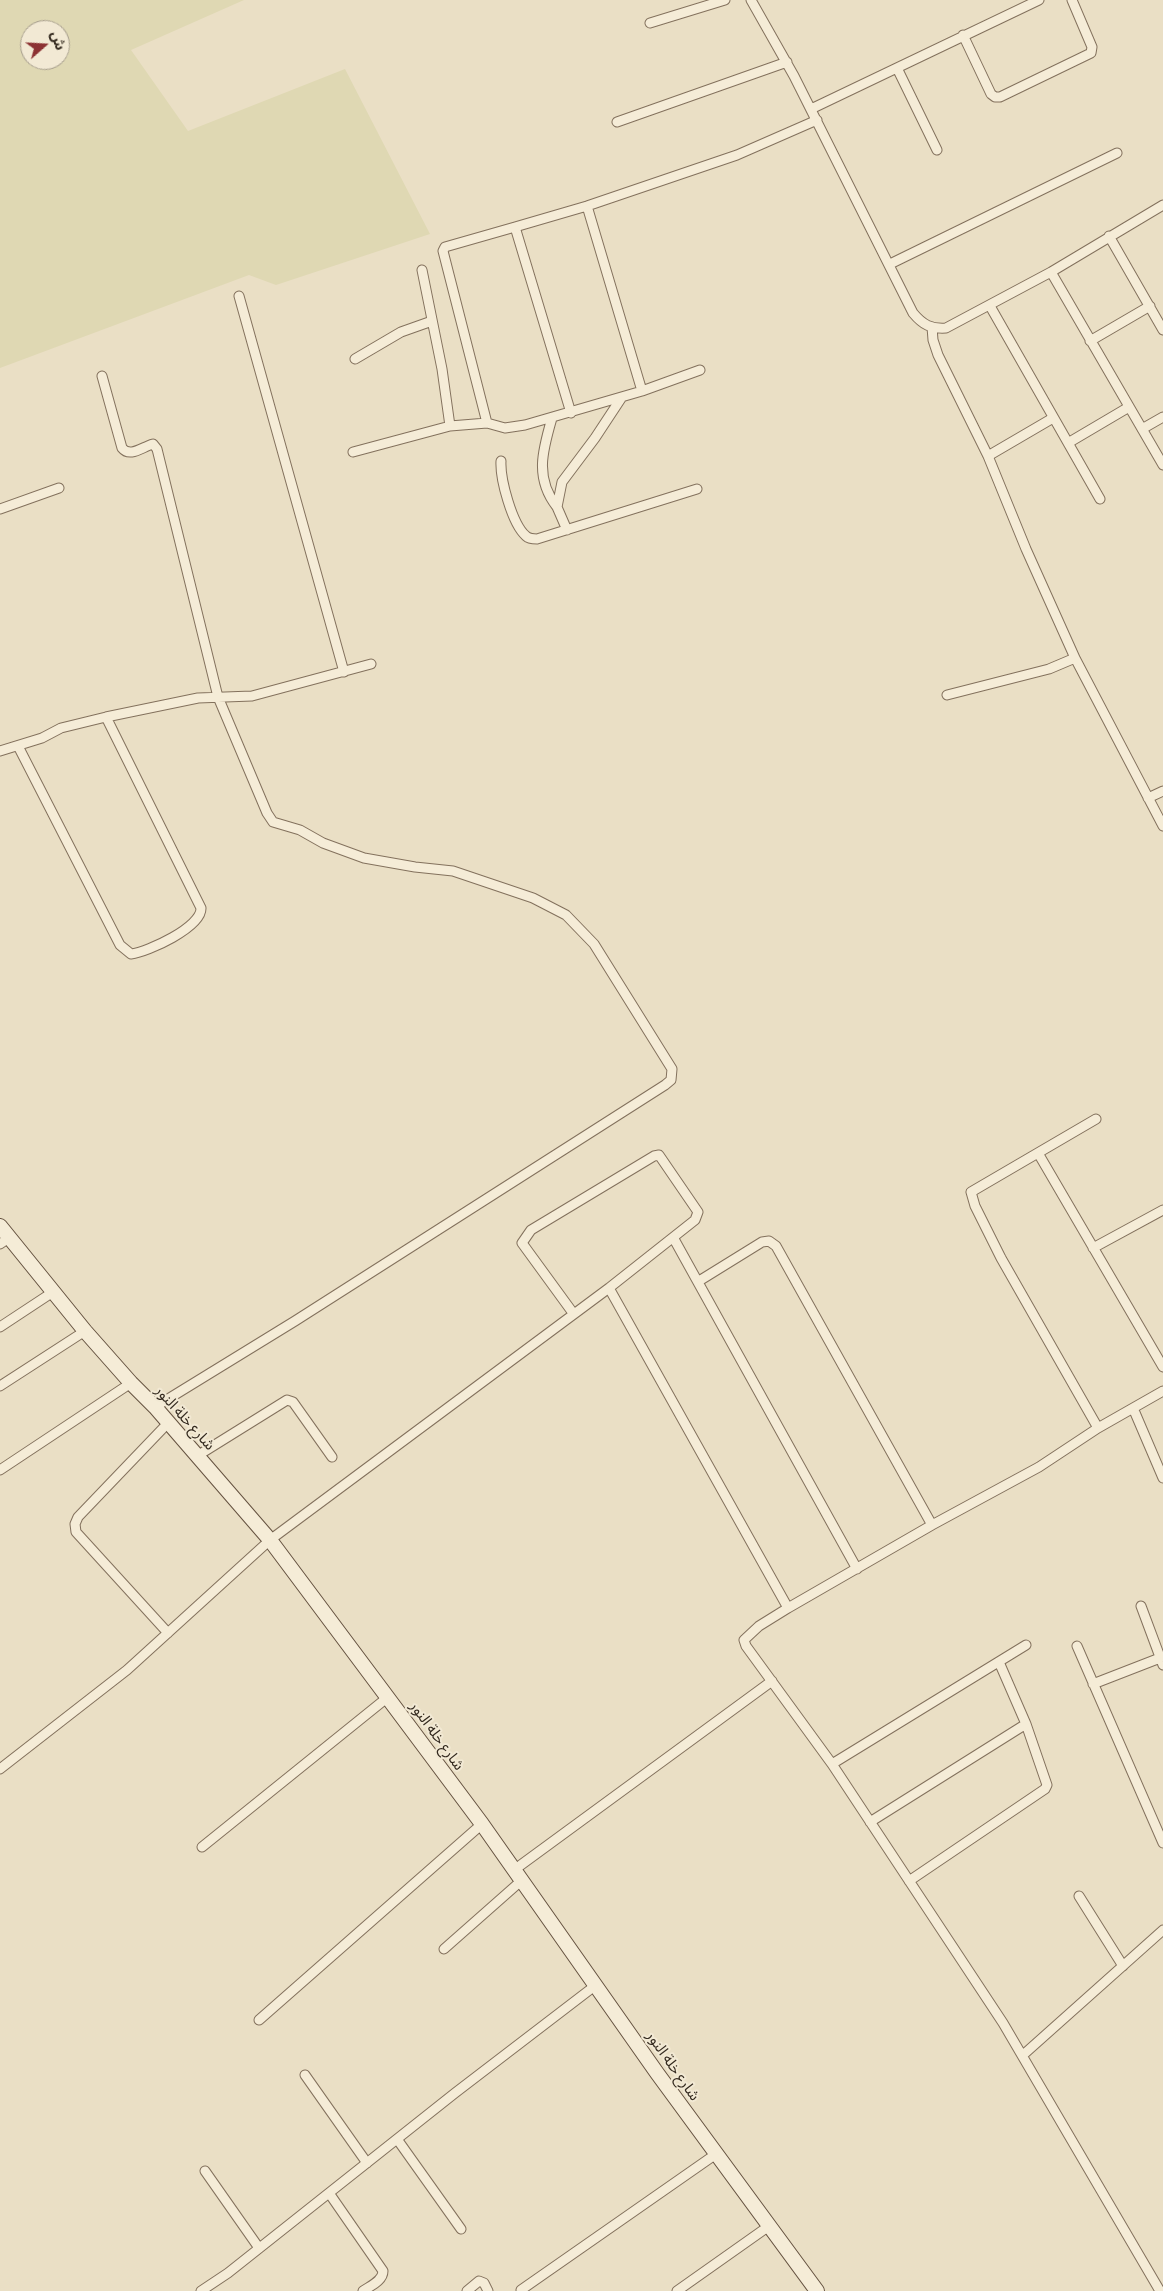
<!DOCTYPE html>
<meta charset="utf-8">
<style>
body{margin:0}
#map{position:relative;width:1163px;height:2291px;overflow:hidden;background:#eadfc5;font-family:"Crimson Pro","Noto Sans Arabic",serif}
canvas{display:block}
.north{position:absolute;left:20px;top:20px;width:50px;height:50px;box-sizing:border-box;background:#f2e9d4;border:1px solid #a69d8c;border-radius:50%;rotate:71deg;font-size:14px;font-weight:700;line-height:20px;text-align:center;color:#342a1f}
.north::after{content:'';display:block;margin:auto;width:18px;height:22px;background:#8c3233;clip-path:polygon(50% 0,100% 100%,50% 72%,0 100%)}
</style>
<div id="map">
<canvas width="1163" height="2291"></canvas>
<div class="north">ش</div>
</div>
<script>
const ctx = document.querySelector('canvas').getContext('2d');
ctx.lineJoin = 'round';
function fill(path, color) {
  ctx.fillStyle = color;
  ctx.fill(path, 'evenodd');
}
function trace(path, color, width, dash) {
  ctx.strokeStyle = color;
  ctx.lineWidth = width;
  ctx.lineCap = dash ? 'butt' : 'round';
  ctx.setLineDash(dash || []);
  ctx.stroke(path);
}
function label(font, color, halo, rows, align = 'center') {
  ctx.font = font + ' "Crimson Pro","Noto Sans Arabic",serif';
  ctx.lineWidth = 4;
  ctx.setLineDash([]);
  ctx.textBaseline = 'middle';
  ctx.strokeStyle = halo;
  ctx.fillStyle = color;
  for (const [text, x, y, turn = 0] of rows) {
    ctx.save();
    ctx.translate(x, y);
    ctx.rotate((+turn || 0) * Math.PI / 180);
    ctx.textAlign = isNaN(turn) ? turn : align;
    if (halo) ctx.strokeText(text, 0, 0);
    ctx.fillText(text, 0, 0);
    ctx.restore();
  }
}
fill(new Path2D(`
 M0,0h244l-113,50 57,81 157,-62 85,165 -154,51 -27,-10 -249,93zM30,30h30v30h-30z`), '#dfd8b3');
const street = new Path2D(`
 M751,0l43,76 119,237c10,12 18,16 33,15l105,-56 112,-67
 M650,23l75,-23
 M963,35l28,59 4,3h5l91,-44 1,-6 -20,-47
 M897,68l40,82
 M811,109l228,-109
 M617,122l170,-60
 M587,206l55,185
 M1109,236l54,94
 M890,264l227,-111
 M422,270l20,99 8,57
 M1051,272l112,193
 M239,296l105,376
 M990,306l110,193
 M932,327l1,13 5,15 50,101 38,93 49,109 88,168
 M1090,341l60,-35
 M355,359l46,-27 31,-11
 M102,376l20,72c8,10 20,-1 31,-4l4,5 61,248 49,116 6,9 27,8 23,13 41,15 51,9 38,4 80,27 33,17 28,29 78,125 -1,11 -6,5 -370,236 -140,86
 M571,413l-56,-186 72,-21 150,-51 80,-35
 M552,418c-9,31 -18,60 5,89
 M487,423l-44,-172 2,-4 70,-20
 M1142,429l21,-12
 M1068,443l61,-36
 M353,452l97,-26 37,-3 18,5 20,-3 117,-34 58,-21
 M988,456l65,-38
 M501,461c-1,18 11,63 25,75 2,2 7,3 11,3l160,-50
 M0,509l59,-21
 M567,530l-10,-23 5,-25 33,-44 27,-41
 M947,695l102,-26 26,-11
 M18,746l102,199 11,9c17,-2 71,-27 70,-46l-95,-191
 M0,751l42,-13 19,-10 45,-11 92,-19 54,-2 119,-32
 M1148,798l15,-7
 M1096,1119l-125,73 4,14 26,52 97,170
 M1038,1153l125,214
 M674,1239l183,330
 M0,1244l9,-6
 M1093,1248l70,-38
 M699,1281l63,-39 7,-1 7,5 156,279
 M609,1288l179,320
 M0,1327l53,-35
 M0,1386l85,-55
 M1133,1408l30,70
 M197,1456l90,-56 6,2 39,55
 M0,1470l131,-87
 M1141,1606l22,59
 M168,1633l-92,-101 -1,-8 3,-7 90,-94
 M1077,1646l86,197
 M1093,1684l67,-26
 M832,1764l194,-119
 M0,1769l127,-99 143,-130 339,-252 86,-68 3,-8 -39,-57 -5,1 -123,74 -9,13 51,70
 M870,1822l156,-98
 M202,1847l186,-150
 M514,1870l258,-189
 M909,1881l136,-92 2,-4 -21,-61 -27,-62
 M1079,1896l44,70
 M444,1949l77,-68
 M259,2020l223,-196
 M1023,2055l140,-125
 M305,2075l62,88
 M397,2139l64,90
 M205,2171l54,77
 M329,2193l54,78c0,10 -13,15 -20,20
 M521,2290l195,-136
 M201,2291l27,-18 227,-180 141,-108
 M467,2291l12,-10 5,2 4,8
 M677,2291l92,-65
 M1160,2291l-157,-268 -171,-259 -86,-118 -2,-6 15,-14 29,-18 144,-83 107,-58 59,-39 65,-37`);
const secondary = new Path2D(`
 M0,1226l85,105 46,52 24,24 115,133 212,284 175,249 160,218`);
trace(street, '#83715d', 11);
trace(secondary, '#655240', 16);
trace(street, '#f5ecd7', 9);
trace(secondary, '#f5ecd7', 14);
label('15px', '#342a1f', '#f2e9d4', [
 ["شارع خلة النور",185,1418,48],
 ["شارع خلة النور",437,1736,54],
 ["شارع خلة النور",673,2066,55]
]);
</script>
